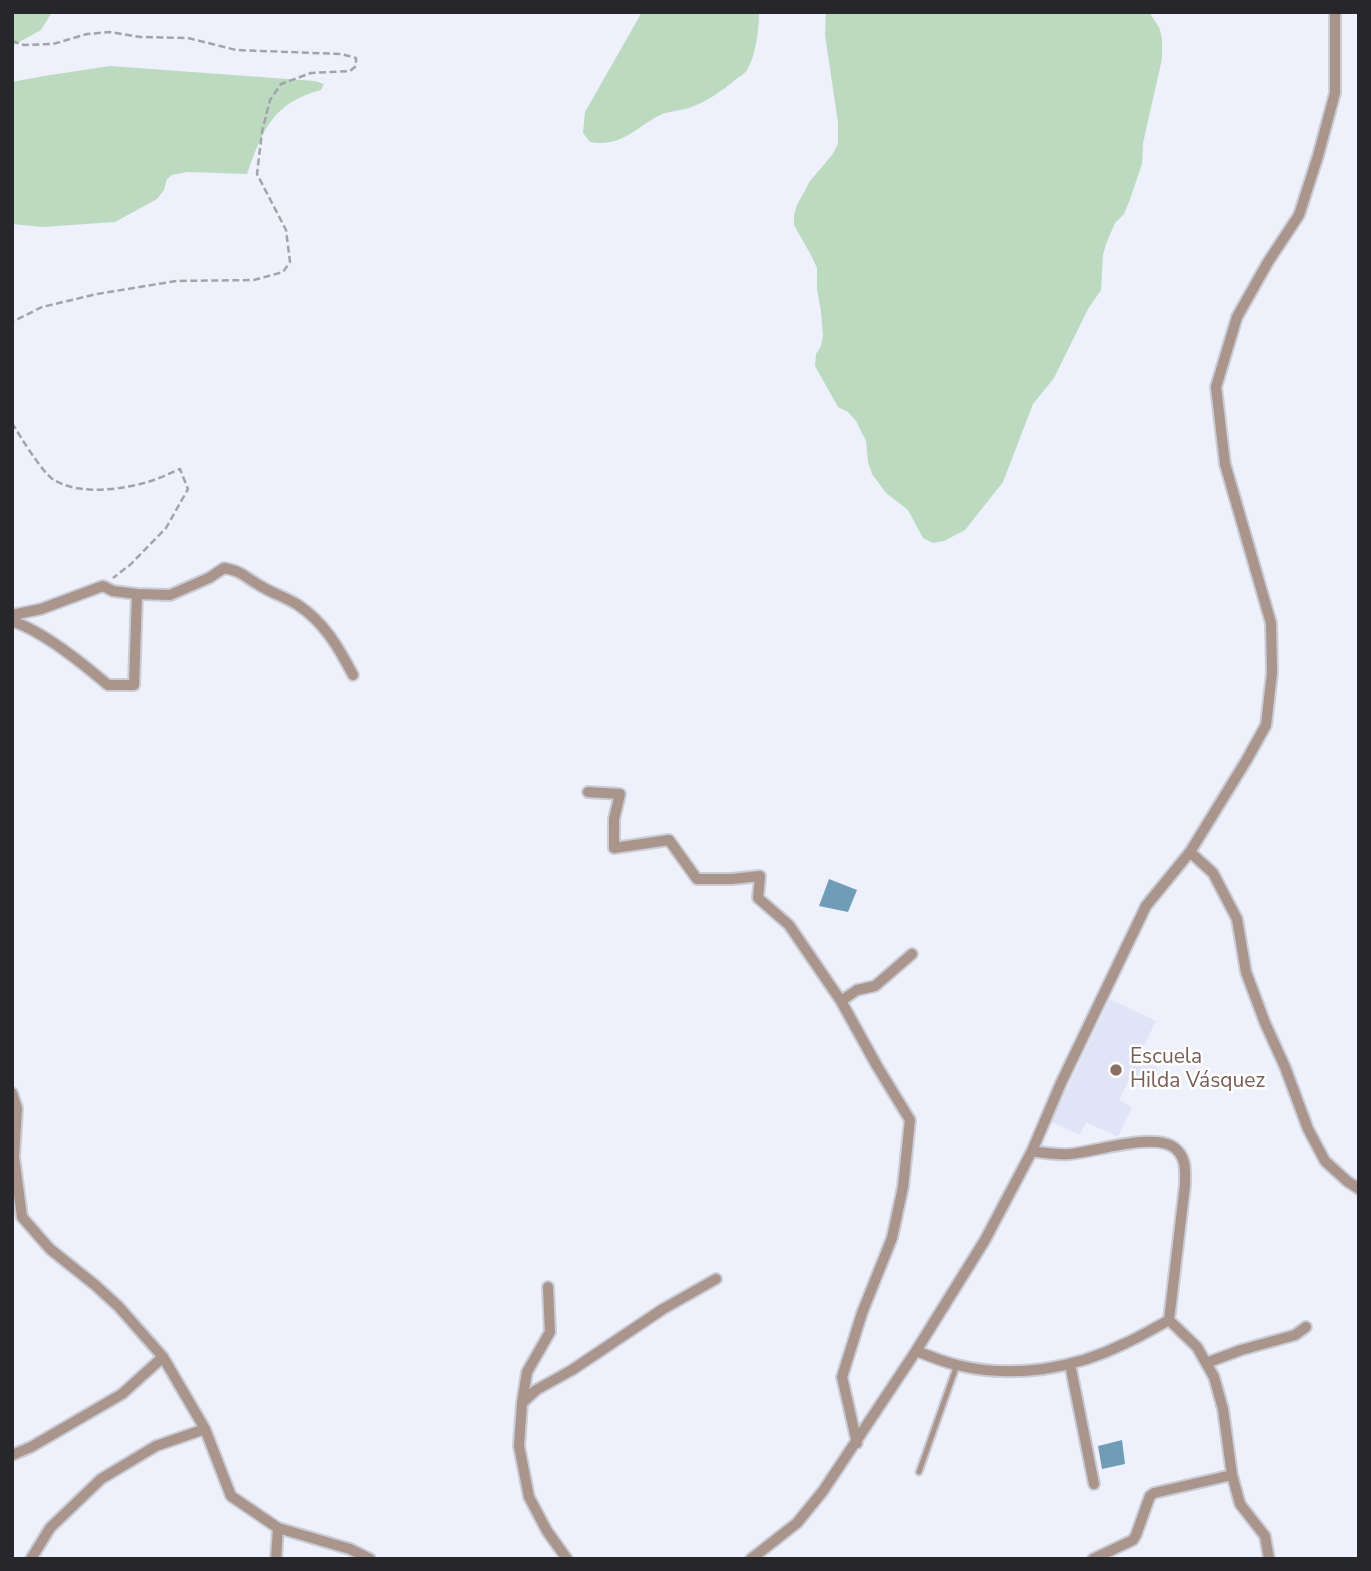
<!DOCTYPE html>
<meta charset="utf-8">
<style>
body{margin:0}
#map{position:relative;width:1371px;height:1571px;overflow:hidden;background:#eef0fb;font-family:"Nunito Sans",sans-serif}
canvas{display:block}
.frame{position:absolute;inset:0;border:14px solid #27272b;pointer-events:none}
</style>
<div id="map">
<canvas width="1371" height="1571"></canvas>
<div class="frame"></div>
</div>
<script>
const ctx = document.querySelector('canvas').getContext('2d');
ctx.lineJoin = 'round';
function fill(path, color) {
  ctx.fillStyle = color;
  ctx.fill(path, 'evenodd');
}
function trace(path, color, width, dash) {
  ctx.strokeStyle = color;
  ctx.lineWidth = width;
  ctx.lineCap = dash ? 'butt' : 'round';
  ctx.setLineDash(dash || []);
  ctx.stroke(path);
}
function label(font, color, halo, rows, align = 'center') {
  ctx.font = font + ' "Nunito Sans",sans-serif';
  ctx.lineWidth = 5;
  ctx.setLineDash([]);
  ctx.textBaseline = 'middle';
  ctx.strokeStyle = halo;
  ctx.fillStyle = color;
  for (const [text, x, y, turn = 0] of rows) {
    ctx.save();
    ctx.translate(x, y);
    ctx.rotate((+turn || 0) * Math.PI / 180);
    ctx.textAlign = isNaN(turn) ? turn : align;
    if (halo) ctx.strokeText(text, 0, 0);
    ctx.fillText(text, 0, 0);
    ctx.restore();
  }
}
fill(new Path2D(`
 M1110,999l46,22 -18,37 20,10 -6,14 -20,-9 -13,27 13,7 -14,30 -32,-15 -6,13 -29,-13z`), '#e1e4f7');
fill(new Path2D(`
 M12,12h40l-11,18 -29,16z
 M642,12h117c0,17 -3,43 -12,58 -3,5 -8,6 -12,10 -13,11 -29,22 -46,28 -10,3 -21,3 -31,8 -25,14 -37,31 -68,26l-7,-9 2,-21z
 M826,12h323l10,15 3,11v21l-19,84 -1,21 -13,38 -5,12 -9,9 -9,21 -3,11 -2,35 -13,19 -34,69 -21,26 -30,78 -38,48 -21,11 -11,2 -10,-5 -15,-28 -22,-17 -14,-19 -4,-12 -2,-21 -10,-20 -8,-9 -10,-5 -23,-41 1,-12 5,-8 2,-11 -2,-23 -4,-23v-21l-5,-11 -18,-32v-10l3,-10 13,-24 22,-26 6,-11v-21l-13,-88z
 M110,66l205,15 9,3 -3,6c-49,13 -58,40 -74,84l-60,-2 -15,3 -5,4 -3,11 -7,9 -42,23 -73,5 -30,-3v-142l32,-6z`), '#bcdabf');
fill(new Path2D(`
 M829,879l28,11 -9,22 -29,-6z
 M1122,1440l3,24 -23,5 -4,-23z`), '#6f9db8');
const lane = new Path2D(`
 M919,1472l38,-107`);
const street = new Path2D(`
 M137,594l33,1 39,-17 15,-10c20,4 19,8 35,17 12,8 27,12 39,20 26,17 41,43 55,70
 M12,615l29,-6 62,-23 10,5 24,3 -3,91h-26c-26,-22 -64,-53 -96,-64
 M588,792l32,2 -6,25v29l55,-8 28,39h35l28,-3 -2,22 31,27 52,76 36,65 33,54 -7,67 -11,51 -30,75 -20,64 15,66
 M1190,852l23,21 24,46 9,53 19,51 20,44 23,62 17,32 22,20 12,8
 M841,1001l16,-11 18,-4 37,-32
 M12,1093l5,15 -3,49 8,60 28,32 45,36 23,21 45,51 42,72 26,67 47,32 72,21 20,10
 M1032,1151c12,2 25,4 38,3 25,-2 87,-23 106,-5 11,10 9,23 9,36l-16,135 28,27 17,30 9,32 9,66 8,29 25,32 4,23
 M548,1287l2,45 -23,40 -5,31 -3,43 10,51 18,34 20,28
 M916,1351c14,5 27,11 41,14 57,14 117,4 169,-22 15,-7 29,-15 43,-23
 M1206,1363l35,-13 54,-15 11,-8
 M1070,1364l24,120
 M522,1403l14,-13 36,-20 91,-61 53,-30
 M12,1455l19,-8 91,-53 41,-37
 M31,1559l19,-31 51,-49 55,-33 49,-17
 M276,1559l2,-31
 M751,1559l46,-36 26,-32 93,-140 69,-111 47,-89 29,-68 85,-177 44,-54 56,-91 20,-36 6,-52 -1,-50 -46,-159 -9,-77 21,-70 31,-55 31,-47 19,-59 17,-63v-81
 M1093,1559l40,-19 3,-5 14,-39 4,-3 78,-18`);
trace(lane, '#caccd6', 9);
trace(street, '#caccd6', 14);
trace(new Path2D(`
 M12,41l12,4 29,-1 34,-10 23,-2 30,5 48,1 48,12 105,4 15,4v8l-6,5 -39,2 -30,11 -11,16 -8,32 -5,42 29,56 4,32 -7,10 -29,8 -78,1 -79,13 -55,13 -30,15
 M12,423c8,13 31,51 42,57 26,15 63,10 90,3 12,-3 24,-9 36,-14l8,20 -22,39 -35,36 -18,14`), '#a2a3ab', 2.5, [7, 3.5]);
trace(lane, '#aa958c', 5);
trace(street, '#aa958c', 10);
for (const [x, y, r, color] of [
 [1116,1070,7,"#8d6e63"]
]) {
  const dot = new Path2D();
  dot.arc(x, y, r, 0, 2 * Math.PI);
  ctx.fillStyle = color;
  ctx.fill(dot);
  trace(dot, '#fff', 2.5);
}
label('21px', '#785e54', '#fff', [
 ["Escuela",1130,1058],
 ["Hilda Vásquez",1130,1082]
], 'left');
</script>
